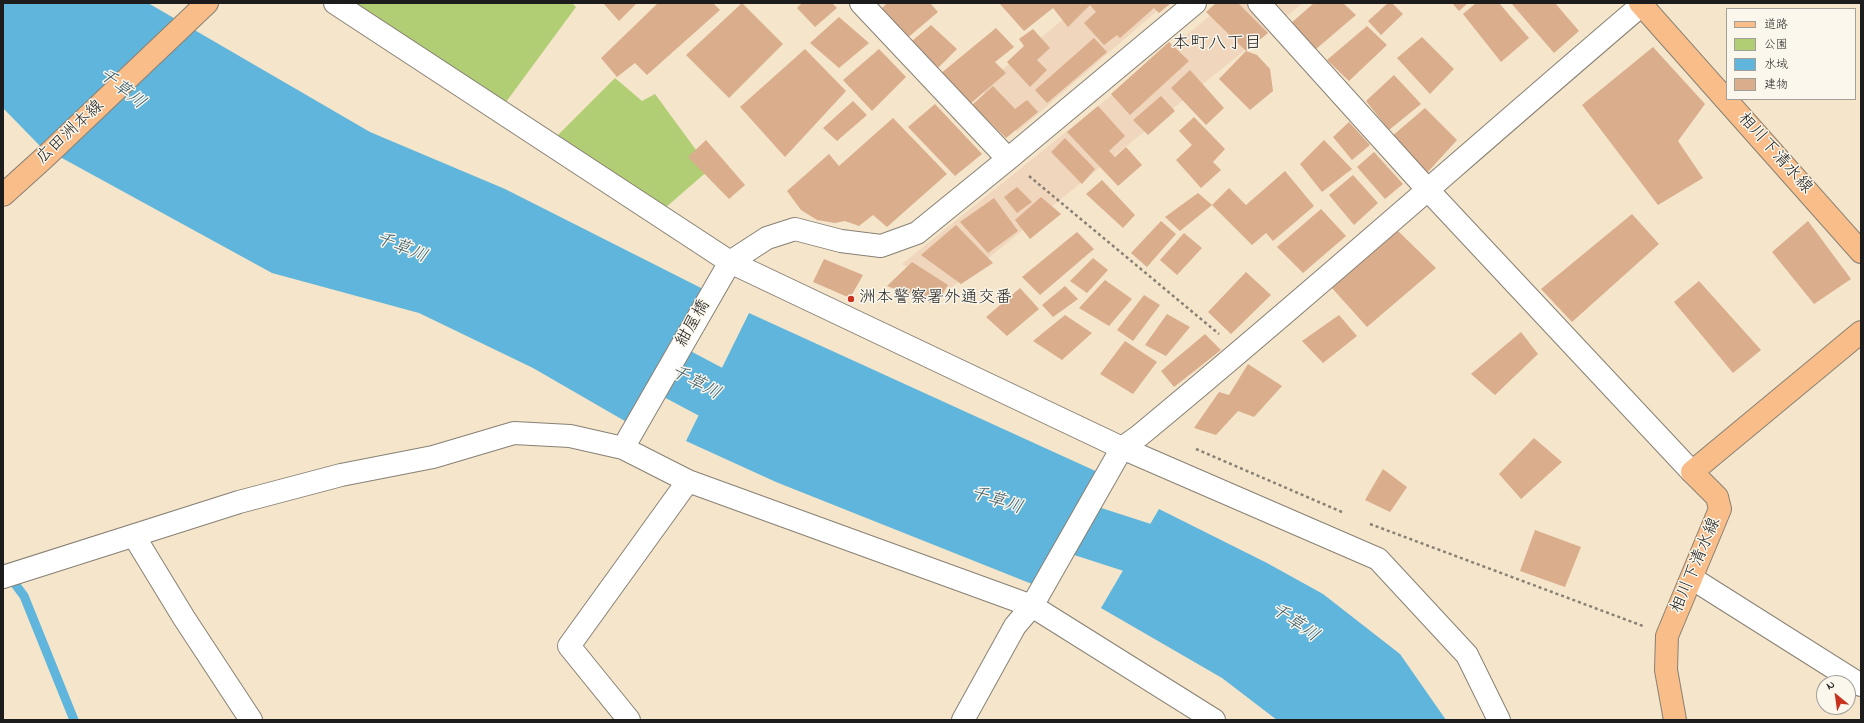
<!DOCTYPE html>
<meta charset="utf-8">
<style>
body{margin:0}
#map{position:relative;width:1864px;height:723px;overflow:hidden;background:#f4e5cb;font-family:"Indie Flower","Klee One",sans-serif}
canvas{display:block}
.frame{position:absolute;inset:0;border:4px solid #1c1c1c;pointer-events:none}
.legend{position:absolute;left:1726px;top:8px;width:130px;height:92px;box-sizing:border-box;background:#fbf7ec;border:1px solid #a29f99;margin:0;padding:5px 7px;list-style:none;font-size:12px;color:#1c1c1c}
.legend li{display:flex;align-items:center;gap:8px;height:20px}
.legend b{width:20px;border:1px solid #a29f99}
.north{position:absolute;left:1816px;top:675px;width:40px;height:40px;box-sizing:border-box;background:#fbf7ec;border:1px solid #a29f99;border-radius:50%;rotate:331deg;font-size:11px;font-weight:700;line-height:16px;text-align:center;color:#1c1c1c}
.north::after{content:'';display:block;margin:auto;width:14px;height:18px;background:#c8321e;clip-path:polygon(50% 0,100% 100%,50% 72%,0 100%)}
</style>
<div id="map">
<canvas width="1864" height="723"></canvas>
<div class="frame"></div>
<ul class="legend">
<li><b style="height:5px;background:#f8bd88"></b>道路</li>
<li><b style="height:11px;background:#b1ce75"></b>公園</li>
<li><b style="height:11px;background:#5fb5db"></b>水域</li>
<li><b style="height:11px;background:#daad8c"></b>建物</li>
</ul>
<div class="north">N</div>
</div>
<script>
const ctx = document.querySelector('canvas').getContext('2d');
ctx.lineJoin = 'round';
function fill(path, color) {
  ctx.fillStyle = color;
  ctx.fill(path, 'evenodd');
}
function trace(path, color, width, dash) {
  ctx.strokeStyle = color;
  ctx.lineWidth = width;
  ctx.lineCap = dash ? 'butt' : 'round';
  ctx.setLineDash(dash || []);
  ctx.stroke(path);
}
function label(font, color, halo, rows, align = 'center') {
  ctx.font = font + ' "Indie Flower","Klee One",sans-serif';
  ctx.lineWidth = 3;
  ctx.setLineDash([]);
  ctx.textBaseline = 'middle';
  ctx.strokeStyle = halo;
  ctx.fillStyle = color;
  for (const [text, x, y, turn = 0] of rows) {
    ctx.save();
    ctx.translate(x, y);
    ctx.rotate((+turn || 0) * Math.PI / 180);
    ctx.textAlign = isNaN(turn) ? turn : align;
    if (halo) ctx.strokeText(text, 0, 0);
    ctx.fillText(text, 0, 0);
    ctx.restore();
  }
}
fill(new Path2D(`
 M1083,3h83l-149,129 -37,-44z
 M1226,3h77l-353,286 -48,-25z`), '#f0d6bc');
fill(new Path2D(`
 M353,3h219l4,4 -70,95z
 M615,78l27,23 13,-7 55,75 -45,39 -108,-72z`), '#b1ce75');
fill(new Path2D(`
 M3,3h145l222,129 135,57 202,102 -77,133 -97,-56 -114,-55 -147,-40 -232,-127 -37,-38z
 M749,313l353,161 -70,110 -256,-102 -90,-41z
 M1159,509l108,54 56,31 77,60 46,66h-169l-55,-42 -121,-70z`), '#5fb5db');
trace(new Path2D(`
 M9,576l15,20 50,124`), '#5fb5db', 9);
trace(new Path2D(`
 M613,340l147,78 17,6
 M1018,509l189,61`), '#5fb5db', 53);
fill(new Path2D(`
 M603,3h34l-18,18z
 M658,3h55l7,7 -73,65 -12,-12 -18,14 -16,-19z
 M742,3l41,41 -54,54 -43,-43z
 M802,3h30l5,5 -22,19 -18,-19z
 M887,3h43l8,9 -33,28 -27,-28z
 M999,3h172l-12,10 -5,-5 -34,30 -3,-3 -13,10 -20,-22 12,-11 -6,-7 -22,22 -15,-19 -29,23z
 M1216,3h22l30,30 -22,18 -40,-39z
 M1314,3h29l13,12 -40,34 -26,-25z
 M1388,3h4l11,11 -22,21 -13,-14z
 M1452,3h16l-9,8z
 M1476,3h23l30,35 -28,24 -38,-48z
 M1511,3h44l24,28 -25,22z
 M839,17l30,26 -30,25 -29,-25z
 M931,25l26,24 -23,23 -28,-26z
 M1367,26l20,19 -38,36 -22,-21z
 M996,28l18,19 -19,15 11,11 -37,32 -29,-31z
 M1033,29l17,19 -13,12 10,10 -17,17 -23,-25 17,-16 -5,-7z
 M1422,37l32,32 -24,25 -33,-36z
 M1094,38l13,14 -60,51 -12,-13z
 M1169,42l20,19 -59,54 -19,-21z
 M1653,47l52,57 -27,37 25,37 -45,27 -76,-100z
 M805,49l41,42 -61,66 -45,-50z
 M879,49l27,28 -34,34 -29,-31z
 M1246,51l11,4 13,14 3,22 -23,19 -31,-31z
 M1190,70l34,38 -18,17 -35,-37z
 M1394,75l27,29 -32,26 -23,-29z
 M993,86l22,23 12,-9 11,12 -32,26 -34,-33z
 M1161,96l14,15 -27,24 -15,-15z
 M853,101l14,14 -30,26 -14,-13z
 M935,104l47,50 -27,22 -47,-49z
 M1098,106l27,30 -16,15 6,6 11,-10 16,18 -24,21 -51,-54z
 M1425,108l32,32 -31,34 -35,-37z
 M1194,117l31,32 -12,13 8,8 -20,18 -25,-28 16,-15 -13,-14z
 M893,118l54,56 -60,53 -14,-12 -14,11 -14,-5 -10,2 -18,-3 -16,-10 -14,-19 42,-37 10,12z
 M1349,122l21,23 -18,15 -19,-23z
 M1065,138l30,31 -13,15 -31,-32z
 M706,140l39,45 -16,14 -41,-42z
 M1324,140l28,29 -30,23 -22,-28z
 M1374,152l29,32 -18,15 -28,-32z
 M1285,171l29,35 -41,35 -7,-8 -14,12 -40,-40 17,-17 17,17z
 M1353,175l25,28 -24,22 -25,-30z
 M1102,180l33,35 -12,13 -37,-34z
 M1017,187l15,15 -15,11 -13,-16z
 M1198,193l14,12 -32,26 -15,-14z
 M1041,197l20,17 -31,25 -15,-19z
 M994,198l24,33 -30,22 -28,-31z
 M1321,209l25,27 -43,37 -26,-26z
 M1632,214l27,30 -87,78 -31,-33z
 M1161,221l15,13 -29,33 -16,-14z
 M1808,221l43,58 -37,25 -42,-52z
 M956,225l37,38 -32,21 -40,-29z
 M1398,231l38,37 -69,59 -35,-39z
 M1077,232l17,17 -54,46 -18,-18z
 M1184,233l18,15 -25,27 -17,-15z
 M1093,258l15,12 -21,23 -17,-12z
 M824,259l39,16 -13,23 -37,-16z
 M912,262l36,23 -12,20 -49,-19z
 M1246,272l25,23 -40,39 -23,-22z
 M1105,280l27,19 -23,27 -30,-18z
 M1699,281l62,69 -28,23 -59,-71z
 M1065,286l13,13 -25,18 -11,-12z
 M1020,288l19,21 -32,27 -21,-19z
 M1144,295l16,10 -27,36 -16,-11z
 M1167,314l23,13 -24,29 -21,-11z
 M1065,315l27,18 -30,27 -29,-19z
 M1339,315l18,21 -34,27 -21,-22z
 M1521,332l17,22 -43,41 -24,-21z
 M1205,334l16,16 -47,37 -13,-16z
 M1125,341l32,21 -24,32 -33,-20z
 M1248,364l34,22 -28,31 -16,-6 -22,24 -22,-7 25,-36 10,3z
 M1534,438l28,24 -41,37 -22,-25z
 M1383,469l24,18 -17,25 -25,-12z
 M1535,530l46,17 -16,40 -45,-16z`), '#daad8c');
const minor = new Path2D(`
 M335,3l395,259 392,186 256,111 89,96 32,65
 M861,3l147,156
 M1259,3l168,186 265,283
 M623,448l107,-186 37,-24 28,-9 46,12 40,5 36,-13 91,-74 187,-156
 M134,536l50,82 67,102
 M3,577l236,-75 102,-27 92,-18 81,-24 56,3 53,12 65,33 344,125 182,114
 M1693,579l168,106
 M629,720l-60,-74 119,-165
 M963,720l52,-94 17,-20 90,-158 17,-12c171,-141 336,-289 505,-433`);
const major = new Path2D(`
 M1640,3l221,249
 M3,195l41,-37 163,-155
 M1675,720l-9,-50 1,-34 53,-127 -3,-12 -25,-25 169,-140`);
trace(minor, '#888074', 24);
trace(major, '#888074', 24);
trace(new Path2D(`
 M1029,176l190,158
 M1196,449l146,63
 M1370,524l273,102`), '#888074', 2.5, [3, 3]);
trace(minor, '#fff', 22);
trace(major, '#f8bd88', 22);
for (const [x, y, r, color] of [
 [851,299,4,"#c8321e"]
]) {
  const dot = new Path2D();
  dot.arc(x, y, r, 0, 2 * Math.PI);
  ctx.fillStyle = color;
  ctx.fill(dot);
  trace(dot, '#fbf7ec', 1.5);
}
label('17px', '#1c1c1c', '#fbf7ec', [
 ["広田洲本線",71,133,-43],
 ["相川下清水線",1774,154,48],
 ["紺屋橋",694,324,-60],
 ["相川下清水線",1697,566,-67]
]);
label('17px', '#1c1c1c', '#fbf7ec', [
 ["洲本警察署外通交番",859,299]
], 'left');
label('18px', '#1c1c1c', '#fbf7ec', [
 ["本町八丁目",1217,45]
]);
label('italic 18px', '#375968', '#fbf7ec', [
 ["千草川",121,90,38],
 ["千草川",401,249,22],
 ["千草川",695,384,28],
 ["千草川",996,502,18],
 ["千草川",1294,624,35]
]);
</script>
